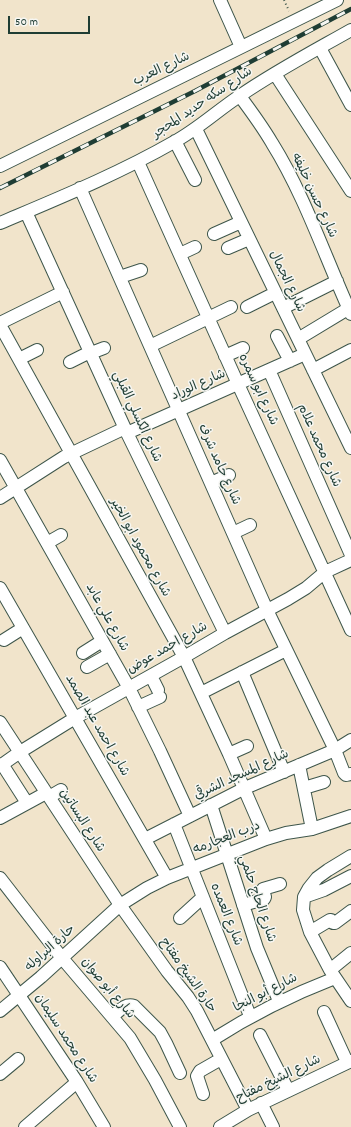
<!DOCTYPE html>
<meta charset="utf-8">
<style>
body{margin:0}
#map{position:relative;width:351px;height:1127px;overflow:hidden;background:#f1e4cb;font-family:Dekko,sans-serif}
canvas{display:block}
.scale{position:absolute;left:8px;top:16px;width:82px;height:18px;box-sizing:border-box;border:2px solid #1f3d34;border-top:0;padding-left:5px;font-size:12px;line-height:14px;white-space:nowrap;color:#1f3d34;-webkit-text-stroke:3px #f6f6f2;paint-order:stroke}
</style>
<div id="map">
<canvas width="351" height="1127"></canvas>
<div class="scale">50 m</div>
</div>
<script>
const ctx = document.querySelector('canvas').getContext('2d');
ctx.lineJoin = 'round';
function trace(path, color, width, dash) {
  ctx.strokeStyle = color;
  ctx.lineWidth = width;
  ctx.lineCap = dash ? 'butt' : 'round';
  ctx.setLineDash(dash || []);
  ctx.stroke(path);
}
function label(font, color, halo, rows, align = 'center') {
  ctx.font = font + ' Dekko,"Playpen Sans Arabic",sans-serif';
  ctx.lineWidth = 3;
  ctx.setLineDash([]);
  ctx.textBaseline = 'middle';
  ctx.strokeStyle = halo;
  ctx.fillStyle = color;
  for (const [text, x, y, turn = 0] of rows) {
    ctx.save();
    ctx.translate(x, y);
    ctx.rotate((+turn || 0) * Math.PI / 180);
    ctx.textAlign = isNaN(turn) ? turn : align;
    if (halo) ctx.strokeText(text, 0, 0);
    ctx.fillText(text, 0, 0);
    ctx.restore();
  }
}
const minor = new Path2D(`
 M220,0l21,47
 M320,48l31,57
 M275,74l76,117
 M239,95c12,16 23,31 33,48 33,53 53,114 79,171
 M196,129l155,319
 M175,141l20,39
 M138,162l100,222 113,246
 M0,166l337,-166
 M80,188l187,422 68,140 9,23 2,2 5,-1
 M26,212l101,221 98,200
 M0,223c59,-25 118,-49 174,-81 24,-13 44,-32 67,-47 35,-24 73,-44 110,-65
 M214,234l27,-12
 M228,248l21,-9
 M180,254l15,-7
 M120,277l21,-7
 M247,307l28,-14
 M283,308l54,-27
 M0,323l63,-31
 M0,325l184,332 45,97 37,85
 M277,336l13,25
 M298,339l53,-32
 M150,346l81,-39
 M91,353l13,-5
 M225,356l18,-8
 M19,359l18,-9
 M70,362l20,-10
 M269,370l82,185
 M313,370l38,-20
 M127,433l178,-79
 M0,460l129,228 31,63 30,65
 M211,483l18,-8
 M0,498l64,-41 61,-29
 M233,533l17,-8
 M47,543l14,-8
 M0,588l167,290
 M4,640l19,-12
 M83,653l19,-12
 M87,667l23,-13
 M242,672l42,100
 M151,676l7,14
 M201,693l85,-43
 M138,707l22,-10
 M0,722l120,183 47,66 21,26 9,14 51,99
 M229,754l18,-8
 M2,764l25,39
 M299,765l13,64
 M0,766l20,-14 55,-34 109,-61 41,-24 63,-34 18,-11 19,-16 26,-12
 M304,788l20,-6
 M49,797l12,-7
 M211,805l46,143 22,53
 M0,818l46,-25
 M174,824l76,192
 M145,839l100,-51 90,-38 16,-10
 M351,856l-23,14 -11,8 -8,10 -5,9 -1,13 7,22 20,38 21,31
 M0,878l62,80 68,80 25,42 25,47
 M304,897l20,-7 27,-14
 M243,905l21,-6 1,-2 -2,-8 17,-5
 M180,918l23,-21
 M310,932l20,-12h1l2,3h2l16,-12
 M0,967l77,115 27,45
 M330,970l21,-17
 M0,1011l41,-34 79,-72 27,-17 20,-10 99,-39 20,-6 26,-4 39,-13
 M324,1012l23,50
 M112,1017c7,-6 13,-14 22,-11l26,26 6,11 14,30
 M260,1035l28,55
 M212,1040c39,-25 79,-45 123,-62
 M0,1074l18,-15
 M203,1094l-6,-18 3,-5 21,-12
 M261,1103l12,24
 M25,1127l52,-45
 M220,1127l28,-17 103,-49`);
trace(minor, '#3e564b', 14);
trace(new Path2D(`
 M284,0l5,11`), '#3e564b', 2, [1, 3]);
trace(minor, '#fff', 12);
const rail = new Path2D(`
 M0,188l195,-97 156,-82`);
trace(rail, '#1f3d34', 4.5);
trace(rail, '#f6f6f2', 3, [9]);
label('13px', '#1f3d34', '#f6f6f2', [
 ["شارع العرب",162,70,-26],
 ["شارع سكه حديد المحجر",203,104,-34],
 ["شارع حسن خليفه",313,196,65],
 ["شارع الجمال",286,282,64],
 ["شارع الوراد",199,386,-24],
 ["شارع ابو سمره",257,390,65],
 ["شارع الكسلي القبلي",136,417,65],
 ["شارع محمد علام",318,446,66],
 ["شارع حامد شرف",218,465,66],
 ["شارع محمود ابو الخير",139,548,61],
 ["شارع علي عابد",106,618,61],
 ["شارع احمد عوض",168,649,-30],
 ["شارع احمد عبد الصمد",96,726,60],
 ["شارع المسجد الشرقي",242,776,-25],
 ["شارع البساتين",81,821,57],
 ["درب العجارمه",227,839,-21],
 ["شارع الحاج حلمي",256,899,71],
 ["شارع العمده",225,915,68],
 ["حارة البراوله",51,949,-42],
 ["حارة الشيخ مفتاح",187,976,55],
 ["شارع أبو صوان",107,989,50],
 ["شارع أبو النجا",266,994,-27],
 ["شارع محمد سليمان",65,1039,57],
 ["شارع الشيخ مفتاح",279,1080,-26]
]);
</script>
